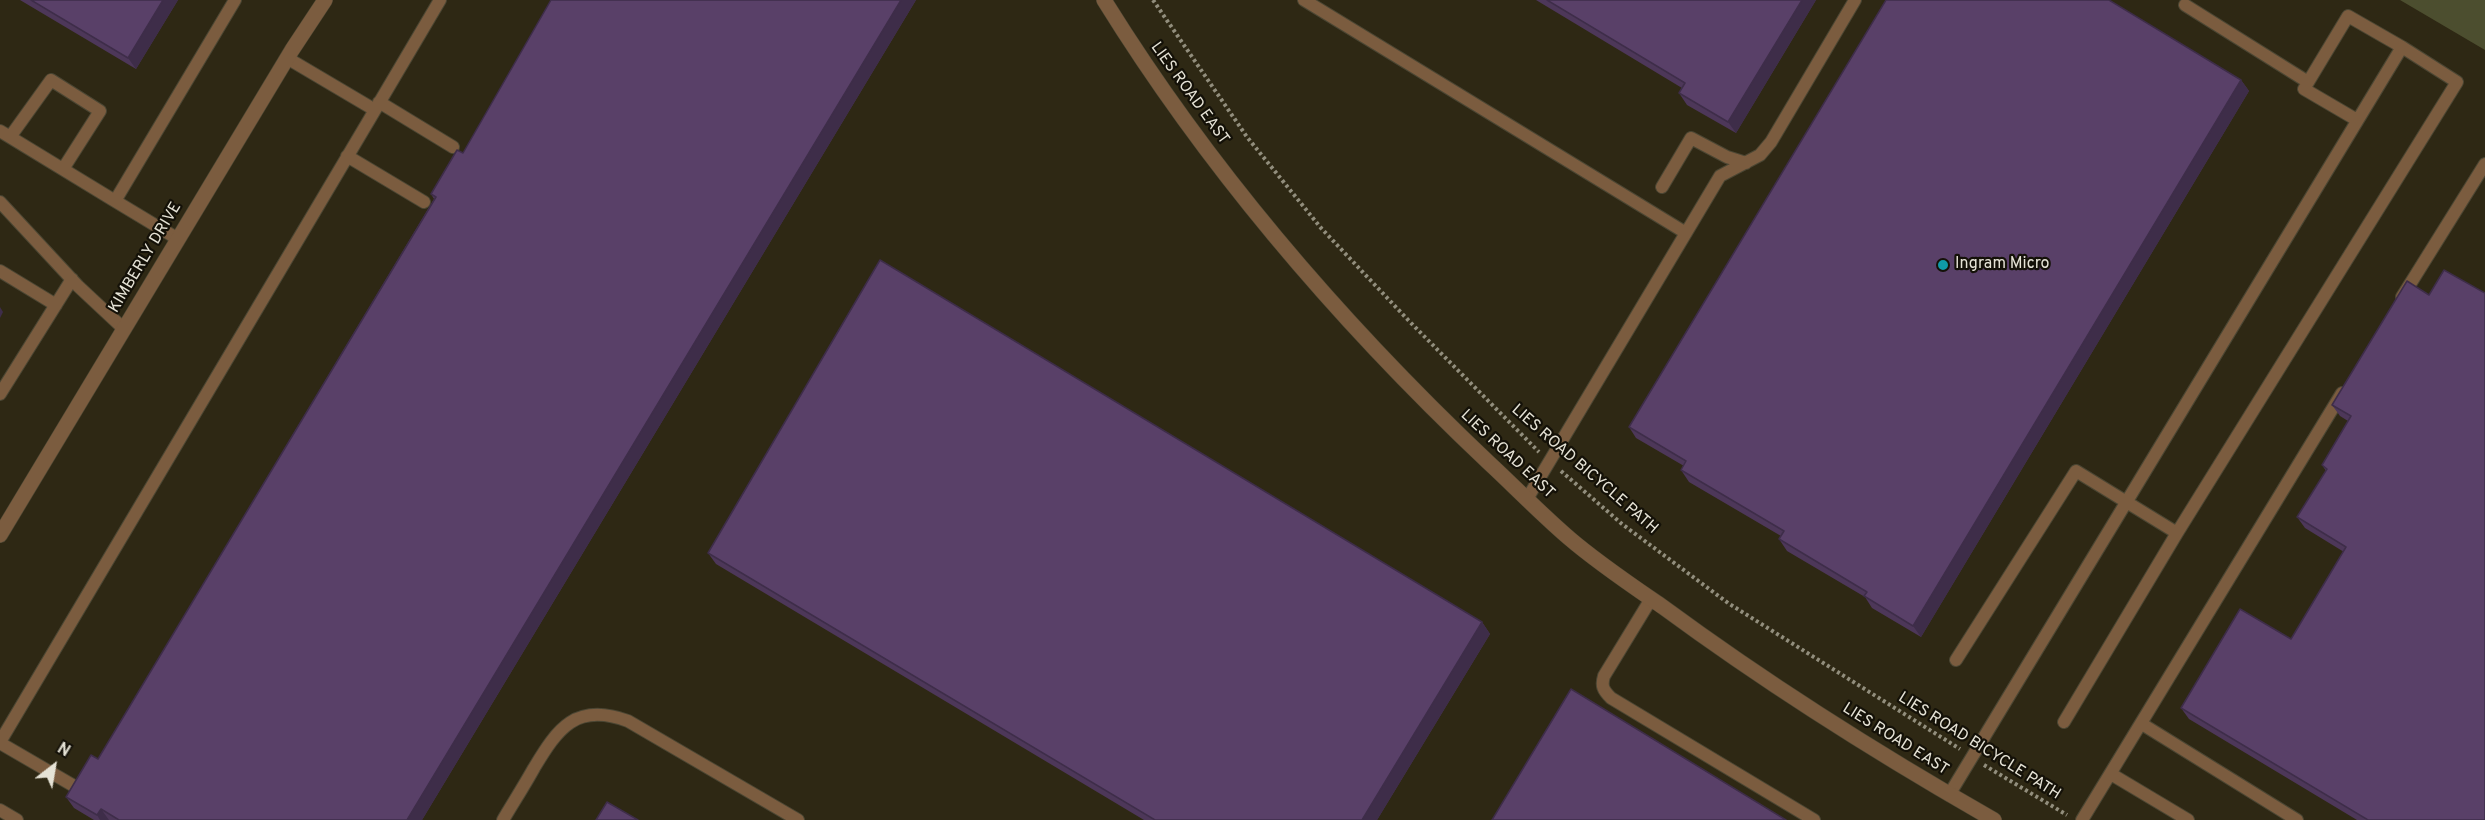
<!DOCTYPE html>
<style>
body{margin:0}
#map{position:relative;width:2485px;height:820px;overflow:hidden;background:#2e2814;font-family:Overpass,sans-serif}
canvas{display:block}
.north{position:absolute;left:24px;top:736px;width:60px;height:60px;-webkit-text-stroke:4px #141108;paint-order:stroke;rotate:31deg;font-size:16px;font-weight:700;line-height:24px;text-align:center;color:#e6e3d6}
.north::after{content:'';display:block;margin:auto;width:21px;height:27px;background:#e6e3d6;clip-path:polygon(50% 0,100% 100%,50% 72%,0 100%)}
</style>
<div id="map">
<canvas width="2485" height="820"></canvas>
<div class="north">N</div>
</div>
<script>
const ctx = document.querySelector('canvas').getContext('2d');
ctx.lineJoin = 'round';
function fill(path, color) {
  ctx.fillStyle = color;
  ctx.fill(path, 'evenodd');
}
function trace(path, color, width, dash) {
  ctx.strokeStyle = color;
  ctx.lineWidth = width;
  ctx.lineCap = dash ? 'butt' : 'round';
  ctx.setLineDash(dash || []);
  ctx.stroke(path);
}
function label(font, color, halo, rows, align = 'center') {
  ctx.font = font + ' Overpass,sans-serif';
  ctx.lineWidth = 4.5;
  ctx.setLineDash([]);
  ctx.textBaseline = 'middle';
  ctx.strokeStyle = halo;
  ctx.fillStyle = color;
  for (const [text, x, y, turn = 0] of rows) {
    ctx.save();
    ctx.translate(x, y);
    ctx.rotate((+turn || 0) * Math.PI / 180);
    ctx.textAlign = isNaN(turn) ? turn : align;
    if (halo) ctx.strokeText(text, 0, 0);
    ctx.fillText(text, 0, 0);
    ctx.restore();
  }
}
fill(new Path2D(`
 M2400,0h85v50z`), '#4c4e2f');
const service = new Path2D(`
 M1304,0l382,233
 M2185,5l123,77
 M379,102l74,45
 M375,110l65,-110
 M2357,120l-53,-31 44,-73 54,31
 M0,131l115,70
 M10,137l41,-57 49,31 -37,58
 M347,156l77,46
 M1662,187l29,-49 36,19 19,6
 M0,202l78,84 46,43
 M178,239l-63,-38 120,-201
 M0,271l56,34
 M2402,297l83,-133
 M0,394l72,-115
 M1527,499l193,-323 40,-21 11,-13 84,-142
 M1651,599l-47,77c-3,10 -1,14 7,22l203,122
 M1956,660l120,-189 101,62
 M2142,724l155,96
 M0,742l375,-632 -88,-52
 M0,743l74,43
 M2111,774l77,46
 M1949,795l453,-748 55,35 -280,451 -113,189
 M0,810l17,10
 M503,820c10,-17 21,-34 31,-52 24,-40 42,-66 94,-47l170,99
 M2082,820l260,-427`);
const minor = new Path2D(`
 M1104,0c106,171 238,324 384,462 27,25 53,52 81,76 29,25 62,47 94,69 106,78 217,148 331,213
 M0,535l292,-485 33,-50`);
trace(service, '#4b4633', 14);
trace(minor, '#4b4633', 16);
trace(new Path2D(`
 M1153,0l94,137 74,91 89,94 129,130
 M1561,471l61,53 106,79 232,146
 M1984,765l83,50`), '#928e7d', 4, [3, 3]);
trace(service, '#7b5c3f', 12);
trace(minor, '#7b5c3f', 15);
fill(new Path2D(`
 M20,0h158l-42,69z
 M551,0h365l-494,820h-328l-20,-12 -8,-11 32,-38 336,-560 -3,-5 32,-41z
 M1536,0h280l-80,133 -49,-28 -8,-12 3,-5z
 M2241,80l8,11 -328,546 -49,-29 -7,-11 -78,-46 -8,-12 2,-3 -92,-54 -8,-12 3,-4 -48,-28 -7,-11z
 M2407,281l78,539h-128l-168,-101 -8,-11 110,-69 53,-87 -39,-24 -8,-11 29,-46 -4,-6 26,-44 -8,-5 -8,-11z
 M708,553l774,69 8,12 -113,186h-233l-428,-256z`), '#4d3759');
fill(new Path2D(`
 M163,0h15l-42,69 -8,-11z
 M901,0h15l-494,820h-15z
 M1802,0h14l-80,133 -8,-11z
 M2241,80l8,11 -328,546 -8,-11z
 M0,307l3,5 -3,6z
 M1482,622l8,12 -113,186h-15z
 M101,809l8,11h-9l-3,-5z`), '#3e2d49');
const building = new Path2D(`
 M31,0h132l-35,58z
 M551,0h350l-494,820h-288l-18,-11 -4,6 -31,-18 25,-42 7,4 338,-562 -5,-3 26,-44 6,3z
 M1547,0h255l-74,122 -49,-29 6,-10z
 M1886,0h223l132,80 -328,546 -49,-30 3,-4 -88,-53 5,-8 -103,-61 5,-9 -57,-34z
 M880,260l602,362 -120,198h-207l-447,-267z
 M2444,270l41,23v527h-117l-187,-112 59,-99 51,30 55,-92 -49,-30 30,-48 -5,-4 29,-49 -19,-11 75,-124 22,14z
 M1571,689l215,131h-294z
 M607,802l31,18h-42z`);
fill(building, '#594068');
trace(building, '#3e2d49', 1.5);
for (const [x, y, r, color] of [
 [1943,265,6,"#0f9aa8"]
]) {
  const dot = new Path2D();
  dot.arc(x, y, r, 0, 2 * Math.PI);
  ctx.fillStyle = color;
  ctx.fill(dot);
  trace(dot, '#141108', 2);
}
label('16px', '#e6e3d6', '#141108', [
 ["LIES ROAD EAST",1189,94,54],
 ["KIMBERLY DRIVE",146,258,-59],
 ["LIES ROAD EAST",1507,455,43],
 ["LIES ROAD BICYCLE PATH",1584,470,41],
 ["LIES ROAD EAST",1895,740,32],
 ["LIES ROAD BICYCLE PATH",1979,747,32]
]);
label('16px', '#e6e3d6', '#141108', [
 ["Ingram Micro",1955,265]
], 'left');
</script>
